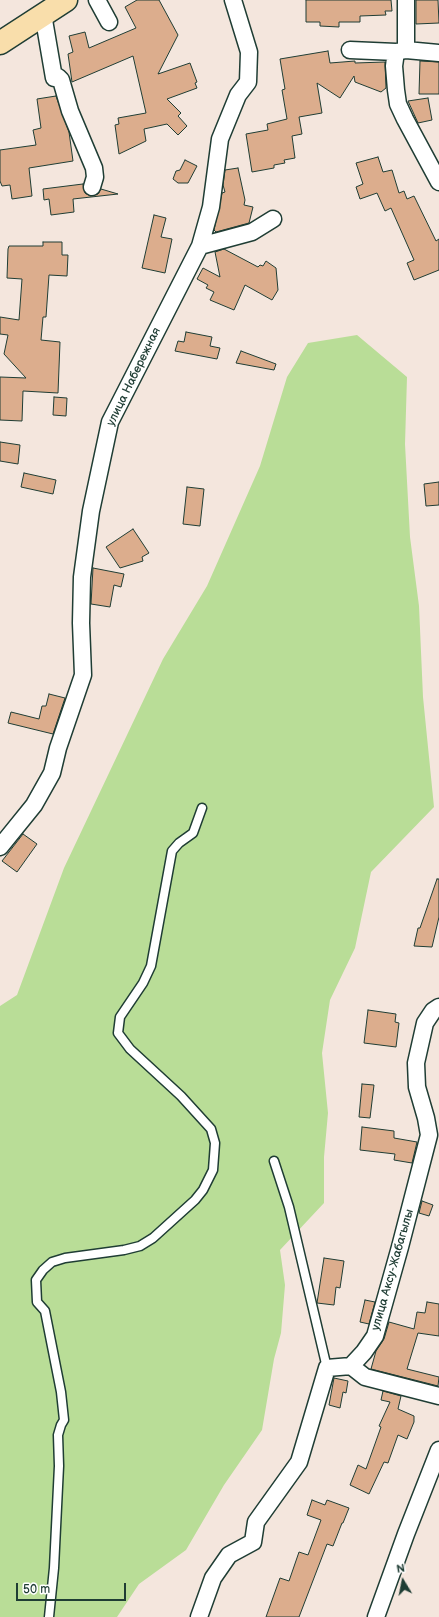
<!DOCTYPE html>
<html>
<head>
<meta charset="utf-8">
<style>
	body { margin:0 }
	#map { position:relative; width:439px; height:1617px; overflow:hidden; background:#f4e6dd; font-family:"Balsamiq Sans",sans-serif }
	canvas { display:block }
	.north { position:absolute; left:383px; top:1561px; width:40px; height:40px; -webkit-text-stroke:3px #fff; paint-order:stroke; rotate:350deg; font-size:11px; font-weight:700; line-height:16px; text-align:center; color:#1f3d34 }
	.north::after { content:''; display:block; margin:auto; width:14px; height:18px; background:#1f3d34; clip-path:polygon(50% 0,100% 100%,50% 72%,0 100%) }
	.scale { position:absolute; left:16px; top:1583px; width:110px; height:18px; box-sizing:border-box; border:2px solid #1f3d34; border-top:0; padding-left:5px; font-size:12px; line-height:14px; white-space:nowrap; color:#1f3d34; -webkit-text-stroke:3px #fff; paint-order:stroke }
</style>
</head>
<body>
<div id="map">
<canvas width="439" height="1617"></canvas>
<div class="north">N</div>
<div class="scale">50 m</div>
</div>
<script>
const context = document.querySelector('canvas').getContext('2d');
context.lineJoin = 'round';
function paint(path, color) {
  context.fillStyle = color;
  context.fill(path, 'evenodd');
}
function poly(rows) {
  const path = new Path2D();
  for (const r of rows) {
    path.moveTo(r[0], r[1]);
    for (let i = 2; i < r.length; i += 2) path.lineTo(r[i], r[i + 1]);
  }
  return path;
}
function stroke(path, color, width, dash) {
  context.strokeStyle = color;
  context.lineWidth = width;
  context.lineCap = dash ? 'butt' : 'round';
  context.setLineDash(dash || []);
  context.stroke(path);
}
function write(font, color, halo, rows, align = 'center') {
  context.font = font + ' "Balsamiq Sans",sans-serif';
  context.lineWidth = 3;
  context.setLineDash([]);
  context.textBaseline = 'middle';
  context.strokeStyle = halo;
  context.fillStyle = color;
  for (const [text, x, y, turn = 0] of rows) {
    context.save();
    context.translate(x, y);
    context.rotate((+turn || 0) * Math.PI / 180);
    context.textAlign = isNaN(turn) ? turn : align;
    if (halo) context.strokeText(text, 0, 0);
    context.fillText(text, 0, 0);
    context.restore();
  }
}
const green = poly([
	[357,335,407,377,405,444,410,537,419,606,423,697,434,807,371,872,355,948,330,1000,322,1053,328,1113,324,1157,324,1203,280,1250,285,1285,281,1333,274,1359,262,1430,224,1485,186,1550,139,1584,117,1617,0,1617,0,1006,17,995,64,868,163,659,207,586,260,466,287,377,308,343]
]);
const building = poly([
	[137,0,159,0,178,35,158,74,190,63,197,82,195,83,197,88,167,99,181,113,178,116,187,126,178,135,167,124,144,129,146,141,119,154,115,125,119,124,118,118,146,113,133,56,72,82,68,54,73,52,69,36,85,32,89,48,136,28,125,7,137,0],
	[306,0,391,0,392,11,385,11,386,15,360,16,360,22,339,22,339,27,320,26,320,22,306,22,306,0],
	[416,0,438,0,439,23,416,24,416,0],
	[328,51,330,63,355,61,355,63,385,62,386,88,381,92,355,82,354,76,340,98,317,83,322,113,299,117,302,134,292,136,295,158,284,160,285,163,274,165,274,168,252,172,246,134,268,130,267,124,287,119,282,90,285,89,280,59,328,51],
	[420,61,439,62,439,94,419,94,420,61],
	[56,96,69,132,73,161,29,168,32,196,12,199,10,185,2,186,0,181,0,150,36,145,33,130,41,128,37,99,56,96],
	[428,98,432,120,418,123,408,101,428,98],
	[378,157,383,172,392,170,399,193,404,191,407,199,414,196,436,241,439,239,439,270,414,280,407,263,414,260,391,208,385,211,377,193,360,199,356,187,363,184,356,163,378,157],
	[185,160,197,166,188,183,178,183,173,179,176,171,180,170,185,160],
	[238,168,245,200,244,205,253,207,249,223,216,232,214,230,222,193,225,192,223,185,225,170,238,168],
	[83,184,85,193,90,196,98,194,101,189,118,194,73,199,74,212,51,215,49,199,44,200,43,189,83,184],
	[154,215,166,218,161,237,172,239,165,273,142,268,154,215],
	[43,242,62,242,62,255,68,255,67,276,49,275,46,317,43,317,41,340,60,342,58,393,23,391,22,421,0,420,0,377,26,378,4,354,8,335,0,334,0,317,19,320,22,279,7,278,8,249,9,246,43,246,43,242],
	[224,249,258,267,260,265,263,266,266,261,276,268,278,290,272,300,245,285,234,310,210,300,214,292,206,288,208,285,197,279,203,268,220,277,215,252,224,249],
	[186,332,212,337,210,346,220,348,217,359,175,351,178,341,184,342,186,332],
	[241,351,276,364,274,370,236,363,241,351],
	[54,397,67,398,66,416,53,415,54,397],
	[0,442,20,445,18,464,0,461,0,442],
	[24,473,56,480,53,494,21,487,24,473],
	[439,482,439,505,426,506,424,484,439,482],
	[187,487,204,489,200,526,183,524,187,487],
	[133,529,149,553,142,557,143,561,120,568,106,547,133,529],
	[93,568,124,574,121,587,114,585,110,607,91,604,93,568],
	[49,694,65,698,53,734,8,723,11,712,39,719,42,706,46,706,49,694],
	[23,834,37,844,17,872,2,861,23,834],
	[437,879,439,879,439,917,432,947,414,946,418,928,420,928,437,879],
	[368,1010,396,1014,395,1022,399,1023,396,1047,364,1043,368,1010],
	[362,1084,374,1085,370,1118,359,1117,362,1084],
	[362,1127,394,1131,394,1138,417,1142,412,1163,394,1160,395,1154,360,1150,362,1127],
	[422,1201,433,1205,429,1216,419,1213,422,1201],
	[324,1258,344,1261,340,1288,336,1287,334,1305,317,1303,324,1258],
	[365,1300,375,1302,369,1324,360,1322,365,1300],
	[427,1302,439,1304,439,1336,418,1333,407,1369,439,1377,438,1386,371,1369,376,1351,384,1339,389,1322,414,1329,417,1312,425,1313,427,1302],
	[334,1378,348,1381,346,1393,343,1392,340,1408,329,1405,334,1378],
	[383,1391,401,1396,398,1409,414,1416,414,1422,407,1439,398,1435,388,1463,384,1462,369,1494,350,1485,358,1465,366,1469,381,1427,379,1426,390,1402,381,1400,383,1391],
	[312,1500,325,1505,327,1500,349,1508,343,1523,342,1523,333,1546,327,1544,299,1617,266,1617,280,1578,289,1581,299,1552,308,1555,321,1520,307,1515,312,1500]
]);
const service = poly([
	[274,1161,289,1207,327,1368],
	[49,1617,54,1568,59,1466,58,1435,61,1425,64,1420,61,1392,45,1311,37,1302,36,1280,43,1270,52,1262,65,1258,124,1250,140,1246,153,1238,195,1200,203,1190,213,1170,215,1143,211,1129,181,1096,130,1049,118,1033,120,1017,143,983,151,966,172,851,179,843,193,833,202,808]
]);
const minor = poly([
	[97,0,109,22],
	[406,0,406,50,396,52,394,66,396,90,398,104,405,119,439,182],
	[43,14,54,78,58,77,61,80,70,111,94,168,95,177,92,187],
	[350,50,396,52],
	[406,50,439,53],
	[200,246,252,232,273,219],
	[0,847,34,805,52,773,58,748,83,675,81,623,82,577,91,511,110,422,200,246,211,207,220,139,238,95,248,82,249,52,233,0],
	[351,1366,365,1377,439,1396],
	[199,1617,213,1578,229,1555,253,1542,256,1522,299,1462,327,1368,351,1366,364,1352,375,1336,400,1247,429,1135,426,1118,417,1087,416,1063,425,1023,433,1011,439,1007],
	[376,1617,406,1534,439,1450]
]);
const primary = poly([
	[0,43,66,0]
]);
const streetNames = [
	["улица Набережная",134,377,-64],
	["улица Аксу-Жабагылы",393,1270,-74]
];
paint(green, '#b9dd97');
paint(building, '#dcad8d');
stroke(building, '#1f3d34', 1);
stroke(service, '#1f3d34', 11);
stroke(minor, '#1f3d34', 19);
stroke(primary, '#1f3d34', 25);
stroke(service, '#fff', 8);
stroke(minor, '#fff', 16);
stroke(primary, '#f9deab', 22);
write('12px', '#1f3d34', '#fff', streetNames);
</script>
</body>
</html>
